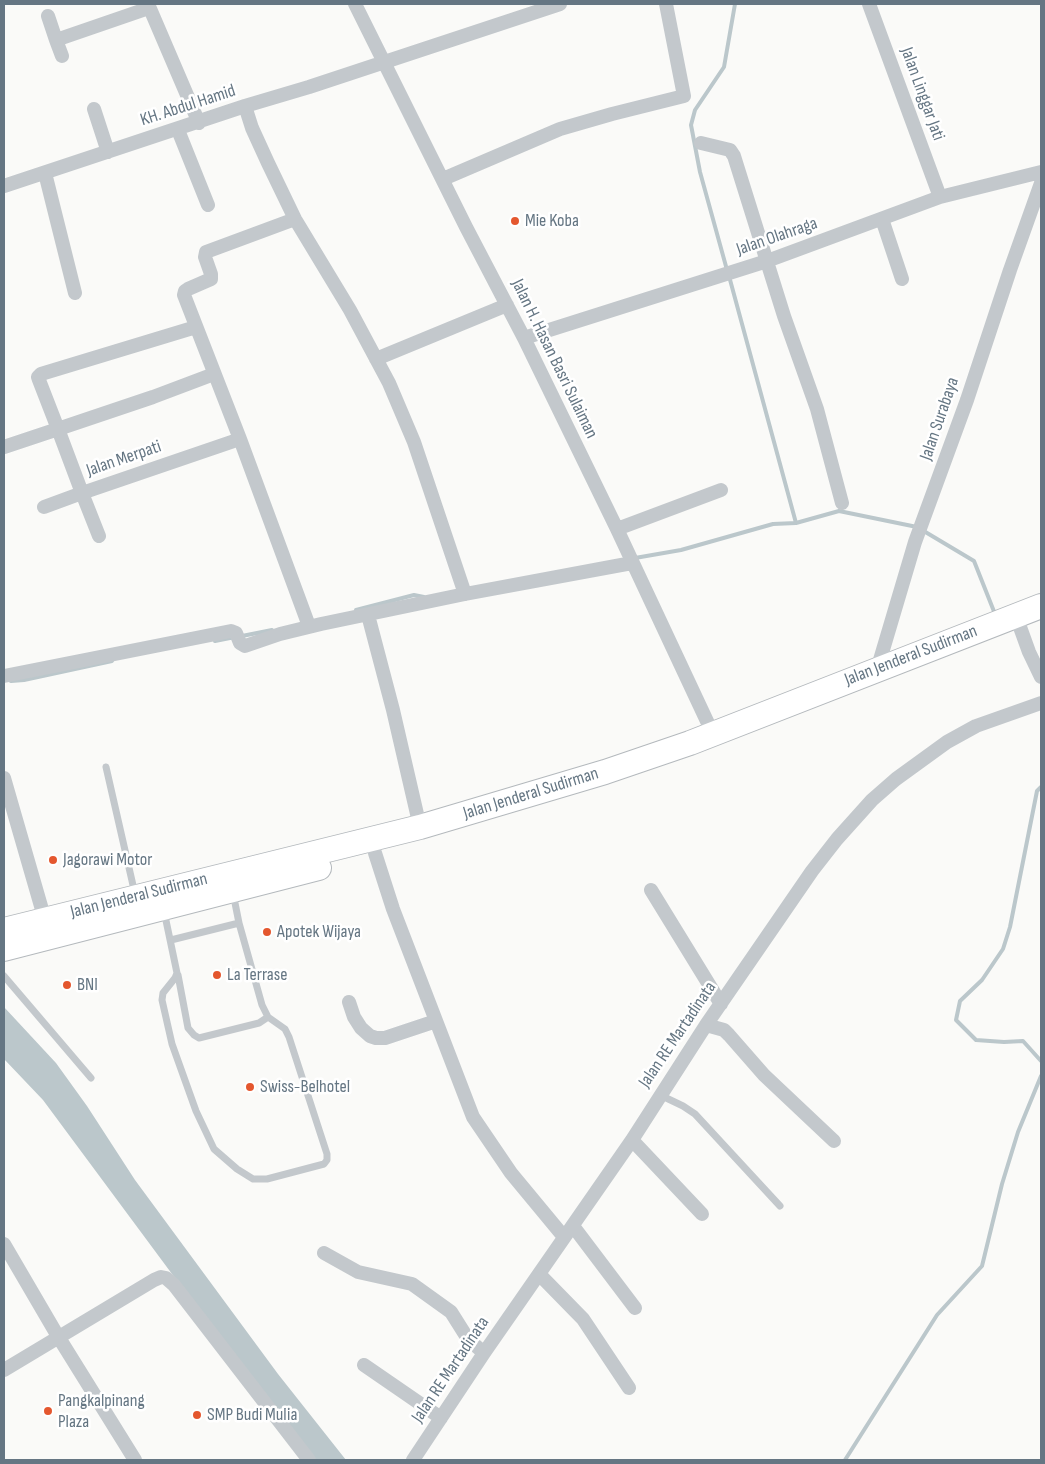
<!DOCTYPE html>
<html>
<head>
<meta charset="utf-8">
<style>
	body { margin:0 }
	#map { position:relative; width:1045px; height:1464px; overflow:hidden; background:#fafaf8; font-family:"Sofia Sans Condensed",sans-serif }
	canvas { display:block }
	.frame { position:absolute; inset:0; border:5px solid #657683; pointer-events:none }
</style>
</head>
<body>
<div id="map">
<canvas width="1045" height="1464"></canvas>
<div class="frame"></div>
</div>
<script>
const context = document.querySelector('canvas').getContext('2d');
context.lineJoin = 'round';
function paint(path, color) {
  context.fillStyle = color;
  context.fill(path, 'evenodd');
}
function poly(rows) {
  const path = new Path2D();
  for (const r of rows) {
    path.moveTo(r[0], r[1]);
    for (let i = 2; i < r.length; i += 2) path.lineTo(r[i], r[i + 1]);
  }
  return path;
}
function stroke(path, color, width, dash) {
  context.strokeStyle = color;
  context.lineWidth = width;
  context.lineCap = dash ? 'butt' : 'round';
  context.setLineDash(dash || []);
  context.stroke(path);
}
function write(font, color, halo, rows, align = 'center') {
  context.font = font + ' "Sofia Sans Condensed",sans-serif';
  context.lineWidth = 5;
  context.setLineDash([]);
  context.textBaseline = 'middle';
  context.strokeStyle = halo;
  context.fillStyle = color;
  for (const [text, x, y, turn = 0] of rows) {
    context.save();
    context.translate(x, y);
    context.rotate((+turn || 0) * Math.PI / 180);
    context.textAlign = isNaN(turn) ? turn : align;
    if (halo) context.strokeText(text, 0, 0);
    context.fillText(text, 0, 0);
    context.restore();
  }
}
const water = poly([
	[4,1007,56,1063,87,1106,135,1180,278,1374,346,1460,312,1460,172,1274,43,1100,4,1059]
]);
const stream = poly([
	[727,270,700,172,691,125,695,110,724,67,735,4],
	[729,276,796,523],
	[635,558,681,550,773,524,796,523,839,511,917,527,974,561,995,614],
	[356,610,414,595,424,597],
	[242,636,272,630],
	[215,641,235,637],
	[11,681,24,680,112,661],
	[1041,787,1037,791,1010,927,1003,949,982,980,960,1001,956,1020,976,1040,1004,1042,1023,1041,1041,1061],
	[845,1460,937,1315,982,1266,1002,1184,1018,1132,1041,1076]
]);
const service = poly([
	[106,767,135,894],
	[164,911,177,973,175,978,163,993,162,1000,172,1044,196,1111,214,1149,237,1169,253,1179,267,1179,324,1164,327,1160,327,1154,289,1037,285,1029,268,1017,262,1005,239,923,233,893],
	[171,940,239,923],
	[178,975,188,1028,194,1035,199,1038,259,1023,268,1017],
	[4,976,91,1078],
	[660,1095,683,1106,695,1114,780,1206]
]);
const minor = poly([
	[148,4,199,123],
	[355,4,466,227,524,338,617,529,713,734],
	[869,4,940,197],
	[48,16,56,40],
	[62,56,56,40,149,8],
	[245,106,252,128,268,163,295,219,350,310,389,383,414,442,465,594],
	[94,109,108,152],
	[178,130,208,205],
	[701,143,730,150,734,156,784,316,817,409,842,503],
	[45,173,75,293],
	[443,179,560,129,612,114,684,96,666,4],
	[4,186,245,106,309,87,560,4],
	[295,219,206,252,205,257,211,274,211,279,188,289,185,291,184,295,240,439,309,626],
	[882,219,902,279],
	[196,327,41,374,38,377,39,380,58,429,153,397,214,374],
	[524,338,767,261,940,197,1041,172],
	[376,359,507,305],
	[4,447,58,429,82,493,240,439],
	[44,507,82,493,99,536],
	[617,529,721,490],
	[368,615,393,710,420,827],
	[1016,616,1029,652,1041,677],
	[877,670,915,542,967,400,1010,270,1041,183],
	[4,676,231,631,236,633,240,643,245,646,280,634,321,624,465,594,632,563],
	[4,778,45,920],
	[375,853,393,909,473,1117,511,1173,564,1237],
	[651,890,721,1004],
	[349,1002,354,1017,361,1028,370,1036,376,1038,385,1038,436,1021],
	[706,1025,724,1030,729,1035,764,1075,834,1141],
	[632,1140,702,1214],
	[573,1226,635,1308],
	[4,1244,56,1333,135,1460],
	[324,1253,358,1272,412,1284,451,1312,468,1339,484,1353],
	[539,1274,583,1319,629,1388],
	[364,1365,441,1418],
	[4,1370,154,1280,161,1277,166,1278,174,1285,309,1460],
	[413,1460,484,1353,632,1140,706,1025,812,871,837,839,872,800,896,779,947,742,976,726,1041,703]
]);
const trunk = poly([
	[4,930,420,827,605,772,690,743,1041,606],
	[4,949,319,868]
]);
const markers = [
	[515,221,5,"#e4572e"],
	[53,860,5,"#e4572e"],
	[267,932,5,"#e4572e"],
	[217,975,5,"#e4572e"],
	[67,985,5,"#e4572e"],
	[250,1087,5,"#e4572e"],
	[48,1411,5,"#e4572e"],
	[197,1415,5,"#e4572e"]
];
const streetNames = [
	["Jalan Linggar Jati",922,94,70],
	["KH. Abdul Hamid",188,106,-18],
	["Jalan Olahraga",777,237,-19],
	["Jalan H. Hasan Basri Sulaiman",554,359,64],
	["Jalan Surabaya",940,419,-71],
	["Jalan Merpati",124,459,-19],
	["Jalan Jenderal Sudirman",911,656,-21],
	["Jalan Jenderal Sudirman",531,794,-17],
	["Jalan Jenderal Sudirman",139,896,-14],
	["Jalan RE Martadinata",678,1035,-56],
	["Jalan RE Martadinata",451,1370,-56]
];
const poiNames = [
	["Mie Koba",525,221],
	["Jagorawi Motor",63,860],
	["Apotek Wijaya",277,932],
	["La Terrase",227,975],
	["BNI",77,985],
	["Swiss-Belhotel",260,1087],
	["Pangkalpinang",58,1401],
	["Plaza",58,1422],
	["SMP Budi Mulia",207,1415]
];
paint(water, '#bbc7cb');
stroke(stream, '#bbc7cb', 4);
stroke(trunk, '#b4b9bd', 26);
stroke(service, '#c3c8cc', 7);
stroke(minor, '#c3c8cc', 14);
stroke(trunk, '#fff', 24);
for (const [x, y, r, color] of markers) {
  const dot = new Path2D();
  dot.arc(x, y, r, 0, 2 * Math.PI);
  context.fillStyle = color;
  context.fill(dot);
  stroke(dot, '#fff', 2);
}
write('18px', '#657683', '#fff', streetNames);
write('18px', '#657683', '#fff', poiNames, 'left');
</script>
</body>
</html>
